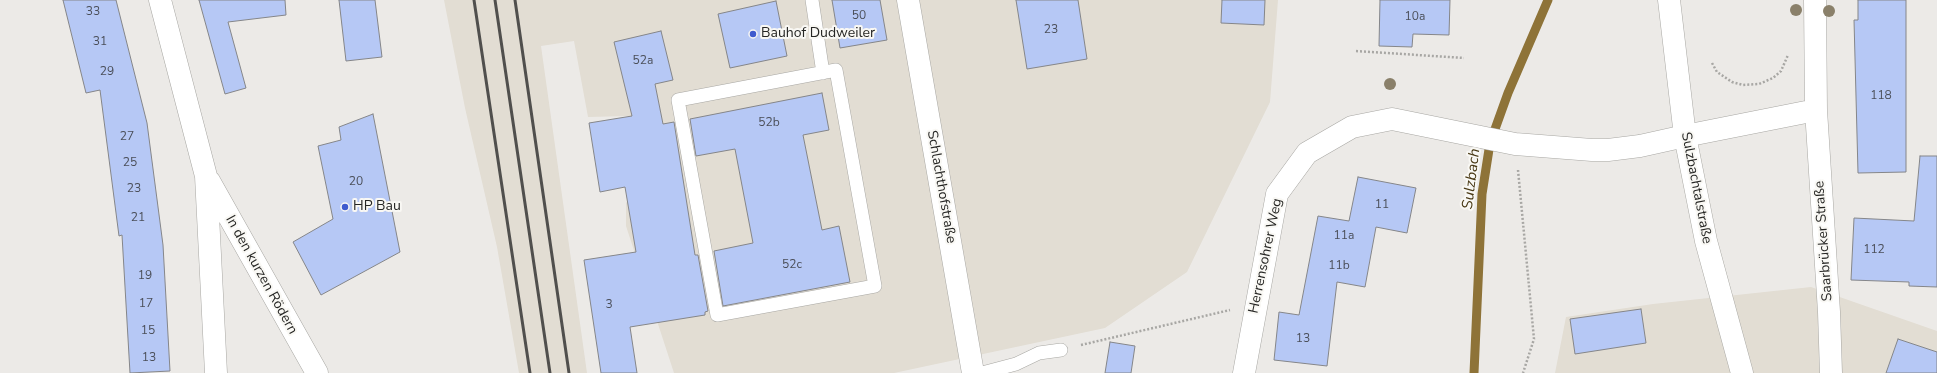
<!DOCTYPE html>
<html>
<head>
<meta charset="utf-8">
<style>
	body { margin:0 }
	canvas { display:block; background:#eceae7 }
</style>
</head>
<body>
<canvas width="1937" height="373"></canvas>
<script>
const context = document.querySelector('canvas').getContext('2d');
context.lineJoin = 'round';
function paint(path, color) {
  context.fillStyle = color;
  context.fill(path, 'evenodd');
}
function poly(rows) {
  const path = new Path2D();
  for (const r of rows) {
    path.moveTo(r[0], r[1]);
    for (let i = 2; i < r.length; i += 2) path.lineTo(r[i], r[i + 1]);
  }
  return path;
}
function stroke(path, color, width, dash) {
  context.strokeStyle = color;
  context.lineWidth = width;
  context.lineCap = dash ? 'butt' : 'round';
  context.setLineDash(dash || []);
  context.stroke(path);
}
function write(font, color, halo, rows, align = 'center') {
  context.font = font + ' "Nunito Sans",sans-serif';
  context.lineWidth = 4;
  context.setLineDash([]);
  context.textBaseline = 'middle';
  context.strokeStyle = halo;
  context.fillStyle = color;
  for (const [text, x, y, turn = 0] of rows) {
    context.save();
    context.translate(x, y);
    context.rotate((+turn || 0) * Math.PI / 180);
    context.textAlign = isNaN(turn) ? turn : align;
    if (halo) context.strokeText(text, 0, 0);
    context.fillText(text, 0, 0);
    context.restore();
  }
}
const built = poly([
	[444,0,1278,0,1270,102,1187,272,1105,328,894,373,674,373,626,226,626,203,640,185,628,116,588,117,574,41,541,46,587,373,519,373,497,247,465,108],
	[1811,287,1937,331,1937,373,1555,373,1566,317,1653,304]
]);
const stream = poly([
	[1474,373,1482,194,1490,143,1508,93,1548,0]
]);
const building = poly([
	[63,0,116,0,147,123,163,245,170,371,130,373,122,235,119,236,100,90,86,93,63,0],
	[199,0,285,0,286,15,228,22,246,88,225,94,199,0],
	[339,0,375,0,382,57,346,61,339,0],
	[832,0,880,0,887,40,840,48,832,0],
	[1016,0,1078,0,1087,59,1027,69,1016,0],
	[1222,0,1265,0,1264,25,1221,23,1222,0],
	[1380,0,1450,0,1449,35,1413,34,1412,47,1379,46,1380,0],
	[1858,0,1906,0,1906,172,1858,173,1854,20,1858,20,1858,0],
	[776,1,787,56,730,68,718,14,776,1],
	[661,31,673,80,655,84,663,124,674,122,695,255,698,255,708,311,705,312,705,315,630,327,637,373,601,373,584,260,636,252,625,187,600,192,589,123,632,116,614,42,661,31],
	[822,93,829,130,803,135,822,230,839,226,850,282,723,306,714,251,753,243,735,149,696,156,690,119,822,93],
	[373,114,400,252,321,295,293,242,333,219,318,146,341,140,339,127,373,114],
	[1920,156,1937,156,1937,287,1909,286,1909,282,1851,280,1854,218,1914,221,1920,156],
	[1358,177,1416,188,1407,233,1376,227,1365,287,1337,282,1327,366,1274,360,1279,312,1299,315,1318,216,1349,221,1358,177],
	[1641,309,1646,343,1575,354,1570,319,1641,309],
	[1898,339,1937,352,1937,373,1886,373,1898,339],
	[1110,342,1135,346,1131,373,1105,373,1110,342]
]);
const path = poly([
	[1356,51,1464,58],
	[1712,63,1717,72,1732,82,1743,85,1759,84,1773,78,1781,71,1788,55],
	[1518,170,1534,339,1523,373],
	[1081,345,1230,310]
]);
const service = poly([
	[812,0,823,73],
	[836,70,875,286,717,315,678,100,836,70],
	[982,373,1016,364,1039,353,1061,350]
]);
const minor = poly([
	[160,0,206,176,216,373],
	[908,0,973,373],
	[1815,0,1816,110,1829,312,1831,373],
	[1685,136,1816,110],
	[209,181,317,373]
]);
const tertiary = poly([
	[1244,373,1277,194,1307,153,1352,127,1392,119,1515,144,1592,150,1608,150,1640,146,1685,136]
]);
const secondary = poly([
	[1669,0,1685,136,1706,241,1742,373]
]);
const rail = poly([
	[474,0,530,373],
	[495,0,550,373],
	[515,0,569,373]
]);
const trees = [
	[1796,10],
	[1829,11],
	[1390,84]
];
const markers = [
	[753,34,4,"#3f5bce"],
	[345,207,4,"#3f5bce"]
];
const numberNames = [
	["33",93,12],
	["50",859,16],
	["10a",1415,17],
	["23",1051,30],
	["31",100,42],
	["52a",643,61],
	["29",107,72],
	["118",1881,96],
	["52b",769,123],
	["27",127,137],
	["25",130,163],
	["20",356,182],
	["23",134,189],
	["11",1382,205],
	["21",138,218],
	["11a",1344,236],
	["112",1874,250],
	["52c",792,265],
	["11b",1339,266],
	["19",145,276],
	["17",146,304],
	["3",609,305],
	["15",148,331],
	["13",1303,339],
	["13",149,358]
];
const poiNames = [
	["Bauhof Dudweiler",761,34],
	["HP Bau",353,207]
];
const streetNames = [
	["Schlachthofstraße",941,187,80],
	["Sulzbachtalstraße",1696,188,79],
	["Saarbrücker Straße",1824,241,-94],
	["Herrensohrer Weg",1266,256,-78],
	["In den kurzen Rödern",261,275,61]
];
const waterNames = [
	["Sulzbach",1472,179,-83]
];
paint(built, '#e2ddd3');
stroke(stream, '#8e7338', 9);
paint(building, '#b6c8f5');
stroke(building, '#858689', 1);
stroke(service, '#a8a7a3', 14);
stroke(minor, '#a8a7a3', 23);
stroke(tertiary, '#a8a7a3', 23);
stroke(secondary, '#a8a7a3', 23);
stroke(path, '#a8a7a4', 2.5, [2, 2]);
stroke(service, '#fff', 13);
stroke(minor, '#fff', 22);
stroke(tertiary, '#fff', 22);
stroke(secondary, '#fff', 22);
stroke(rail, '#504f4d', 3);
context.fillStyle = '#8a806a';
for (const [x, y] of trees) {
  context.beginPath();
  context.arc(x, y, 6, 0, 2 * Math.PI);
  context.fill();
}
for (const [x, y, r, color] of markers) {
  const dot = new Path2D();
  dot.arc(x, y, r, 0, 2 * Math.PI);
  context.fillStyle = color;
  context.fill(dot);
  stroke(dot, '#f9f8f4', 1.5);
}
write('12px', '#4a4e58', null, numberNames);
write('14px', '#262624', '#f9f8f4', poiNames, 'left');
write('14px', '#262624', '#f9f8f4', streetNames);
write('italic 15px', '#483814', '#f9f8f4', waterNames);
</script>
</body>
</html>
